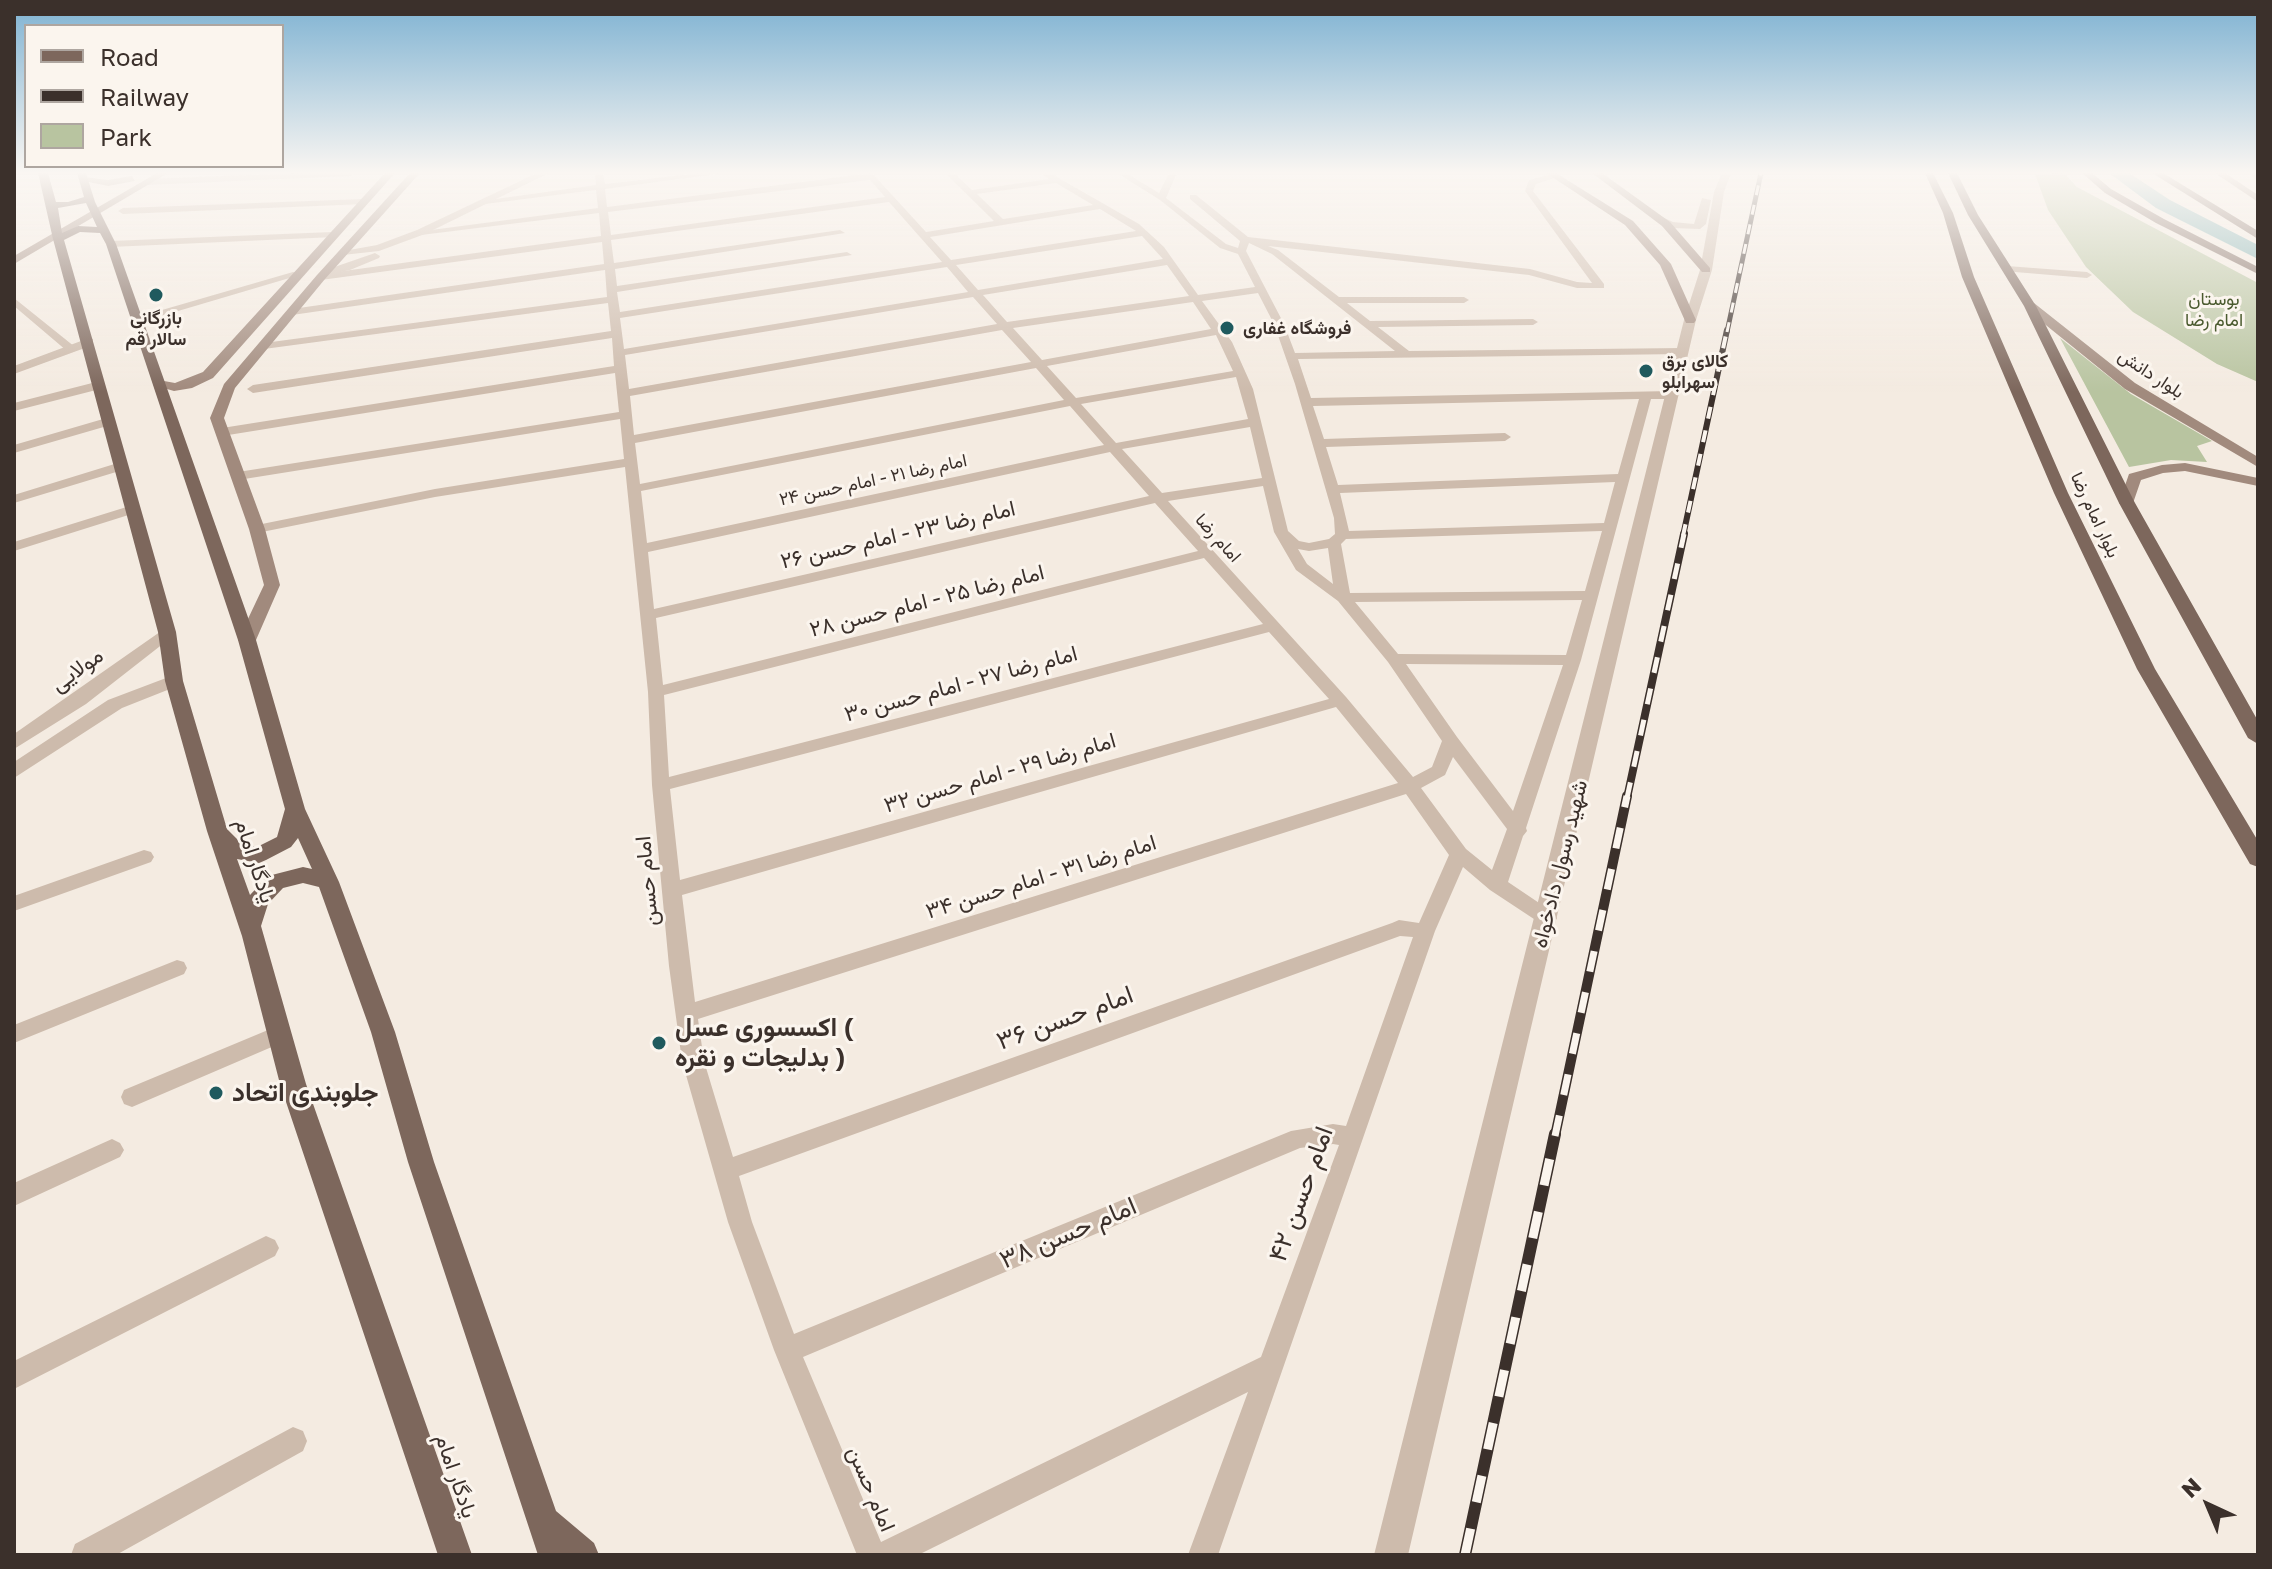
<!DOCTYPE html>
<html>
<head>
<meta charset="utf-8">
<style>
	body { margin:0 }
	#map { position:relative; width:2272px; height:1569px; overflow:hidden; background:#f4ebe1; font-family:"Golos Text",sans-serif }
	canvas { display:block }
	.frame { position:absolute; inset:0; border:16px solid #3b302b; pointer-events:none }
	.legend { position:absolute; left:24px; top:24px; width:260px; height:144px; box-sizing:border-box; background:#fbf5ee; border:2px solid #aea6a0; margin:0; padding:10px 14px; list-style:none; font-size:24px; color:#3b302b }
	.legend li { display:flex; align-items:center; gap:16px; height:40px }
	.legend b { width:40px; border:2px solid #aea6a0 }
	.north { position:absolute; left:2168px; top:1465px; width:80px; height:80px; -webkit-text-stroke:6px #fbf5ee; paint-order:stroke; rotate:316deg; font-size:22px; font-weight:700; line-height:32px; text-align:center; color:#3b302b }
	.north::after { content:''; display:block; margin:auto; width:28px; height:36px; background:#3b302b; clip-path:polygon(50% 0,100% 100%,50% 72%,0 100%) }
</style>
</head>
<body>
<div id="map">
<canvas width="2272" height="1569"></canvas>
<div class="frame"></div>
<ul class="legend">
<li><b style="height:10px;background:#7d675c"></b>Road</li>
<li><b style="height:10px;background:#3b302b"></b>Railway</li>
<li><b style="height:22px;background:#b8c4a0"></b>Park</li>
</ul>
<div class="north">N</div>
</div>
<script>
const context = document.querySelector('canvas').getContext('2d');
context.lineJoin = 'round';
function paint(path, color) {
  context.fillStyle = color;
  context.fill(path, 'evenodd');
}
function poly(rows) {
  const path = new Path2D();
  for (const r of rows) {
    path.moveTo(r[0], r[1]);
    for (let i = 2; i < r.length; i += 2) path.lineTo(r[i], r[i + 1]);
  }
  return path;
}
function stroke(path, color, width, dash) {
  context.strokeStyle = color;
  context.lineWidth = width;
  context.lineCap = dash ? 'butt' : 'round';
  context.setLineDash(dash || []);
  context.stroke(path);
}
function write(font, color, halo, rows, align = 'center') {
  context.font = font + ' "Golos Text",Vazirmatn,sans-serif';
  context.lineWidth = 6;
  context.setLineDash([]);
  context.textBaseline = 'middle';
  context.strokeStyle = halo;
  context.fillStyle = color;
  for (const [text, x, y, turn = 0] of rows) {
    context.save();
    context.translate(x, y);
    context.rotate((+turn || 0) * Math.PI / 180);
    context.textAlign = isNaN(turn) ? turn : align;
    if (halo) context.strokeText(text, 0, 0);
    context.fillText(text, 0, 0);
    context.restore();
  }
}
const green = poly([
	[2064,173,2077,187,2258,283,2258,382,2217,364,2133,312,2086,267,2048,210,2035,174],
	[2060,338,2131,394,2212,441,2197,446,2207,462,2171,460,2129,467]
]);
const river = poly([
	[2109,173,2129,173,2170,200,2258,245,2258,259,2156,208,2109,173]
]);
const minor = poly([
	[301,173,354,173,350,176,147,185,143,182,147,179,301,173],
	[595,173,603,173,605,184,701,173,723,173,605,189,607,207,872,173,926,232,994,221,945,173,954,173,972,190,1049,179,1041,173,1050,173,1139,224,1164,247,1198,295,1255,287,1238,254,1220,248,1160,200,1117,173,1126,173,1159,193,1169,173,1177,173,1166,198,1226,244,1238,248,1240,241,1190,199,1190,195,1196,195,1248,237,1530,269,1577,282,1592,283,1525,191,1529,180,1556,173,1558,177,1536,184,1533,191,1604,284,1604,288,1577,288,1529,275,1268,246,1278,250,1339,297,1464,297,1469,300,1464,303,1347,303,1370,321,1533,319,1538,322,1533,325,1378,327,1409,351,1682,348,1688,351,1682,354,1298,359,1311,398,1672,391,1678,395,1672,399,1651,399,1581,660,1526,828,1527,831,1523,836,1508,882,1554,913,1557,918,1554,923,1540,923,1490,890,1463,867,1435,931,1218,1555,1188,1555,1248,1392,918,1555,857,1555,774,1350,728,1222,682,1061,669,966,652,785,648,692,625,467,435,497,257,533,250,529,257,525,435,489,624,459,620,419,238,480,231,476,238,472,619,412,615,373,222,436,216,432,222,428,614,366,612,338,253,393,247,389,253,385,611,331,608,303,264,349,258,346,264,343,607,297,605,270,292,315,287,312,292,309,604,264,602,242,321,280,316,277,321,274,601,236,599,213,421,235,416,232,598,208,596,190,485,204,481,201,596,185,595,173],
	[870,180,885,197,611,235,608,212,870,180],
	[1056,183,1093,205,1003,219,977,194,1056,183],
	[889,202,942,262,620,312,617,292,852,255,847,252,617,286,615,269,845,233,840,230,614,263,611,240,889,202],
	[1100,209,1136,231,951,260,930,237,1100,209],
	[1142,236,1163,259,978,290,956,265,1142,236],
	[1249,243,1272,254,1395,351,1295,353,1284,324,1246,251,1249,243],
	[1167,265,1189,296,1007,322,983,295,1167,265],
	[947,267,968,292,624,349,620,318,947,267],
	[1258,293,1274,324,1295,384,1334,518,1335,534,1329,539,1309,543,1299,541,1288,531,1253,389,1232,342,1202,301,1258,293],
	[973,297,997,324,629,389,625,355,973,297],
	[1193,302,1211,329,1042,360,1013,328,1193,302],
	[1002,330,1031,362,634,435,630,396,1002,330],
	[1216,335,1233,371,1076,398,1047,366,1216,335],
	[1036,368,1064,400,640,484,635,443,1036,368],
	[1236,377,1248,419,1116,443,1081,404,1236,377],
	[1639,399,1618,474,1338,485,1326,447,1505,441,1511,437,1505,433,1324,439,1313,406,1639,399],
	[1070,406,1104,445,647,543,641,491,1070,406],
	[1250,427,1262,478,1162,493,1122,449,1250,427],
	[1110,452,1149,496,654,609,648,552,1110,452],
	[1615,482,1604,523,1349,531,1340,493,1615,482],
	[1263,486,1274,532,1296,570,1338,601,1388,662,1442,741,1432,767,1413,777,1346,697,1168,501,1263,486],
	[1155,503,1198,551,663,685,656,618,1155,503],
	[1602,531,1585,591,1350,593,1341,544,1346,539,1602,531],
	[1328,548,1333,584,1307,564,1298,549,1309,551,1328,548],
	[1204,558,1263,624,669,777,664,695,1204,558],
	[1582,600,1566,655,1398,654,1355,602,1582,600],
	[1269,632,1329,699,680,880,670,789,1269,632],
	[1406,664,1563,665,1513,811,1457,737,1406,664],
	[1336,707,1398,783,695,1002,682,895,1336,707],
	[1453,757,1507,829,1492,870,1466,849,1421,788,1445,775,1453,757],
	[1406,794,1449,855,1419,923,1399,920,1392,923,733,1157,704,1061,698,1019,1406,794],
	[1400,936,1413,937,1346,1126,1333,1124,1291,1131,794,1334,752,1222,739,1176,1400,936],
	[1333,1144,1339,1145,1261,1357,881,1542,803,1357,1300,1148,1333,1144],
	[2249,173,2258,173,2258,180,2255,179,2249,173],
	[362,199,365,204,123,214,118,211,123,208,362,199],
	[332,232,335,233,335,237,111,247,106,244,111,241,332,232],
	[2007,266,2087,272,2092,275,2087,278,2003,271,2003,267,2007,266],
	[14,298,75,347,75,351,67,351,14,306,14,298],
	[100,381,104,382,104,388,14,411,14,403,100,381],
	[110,417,114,418,114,424,14,453,14,445,110,417],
	[121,462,126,463,126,469,14,503,14,495,121,462],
	[133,505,138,506,138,512,14,551,14,542,133,505],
	[144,850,151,852,154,857,151,862,14,911,14,896,144,850],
	[177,960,184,962,187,968,184,974,14,1043,14,1025,177,960],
	[280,1025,288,1028,291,1034,288,1040,132,1107,124,1104,121,1097,124,1090,280,1025],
	[112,1139,120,1143,124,1150,120,1157,14,1206,14,1183,112,1139],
	[266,1236,275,1240,279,1248,275,1256,14,1389,14,1361,266,1236],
	[293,1427,303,1431,307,1441,303,1451,116,1555,71,1555,75,1544,293,1427]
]);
const tertiary = poly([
	[537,173,549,173,425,234,379,251,343,255,338,252,377,245,417,230,537,173],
	[1722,173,1731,173,1724,192,1712,270,1696,320,1408,1555,1374,1555,1684,320,1700,270,1714,192,1722,173],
	[1702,198,1711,200,1706,224,1700,229,1671,228,1653,218,1658,215,1673,222,1694,224,1702,198],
	[375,253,380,256,379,258,350,270,326,275,320,272,375,253],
	[293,272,303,274,141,322,131,319,293,272],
	[89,338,93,339,93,345,14,374,14,366,89,338],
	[167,627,176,632,173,636,86,704,14,749,14,734,167,627],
	[174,675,183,681,180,685,122,708,14,778,14,762,108,700,174,675]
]);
const secondary = poly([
	[157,173,168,173,14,264,14,256,157,173],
	[385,173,395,173,213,378,192,388,174,391,153,385,153,379,175,383,203,372,385,173],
	[410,173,420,173,325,279,235,388,224,418,265,529,280,585,256,640,247,645,241,644,238,640,264,585,249,529,210,418,224,384,317,275,410,173],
	[1546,173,1556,173,1633,221,1671,264,1696,320,1694,323,1686,323,1660,265,1625,225,1546,173],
	[1592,173,1602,173,1670,222,1710,268,1710,272,1702,272,1662,226,1592,173],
	[2215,173,2225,173,2258,195,2258,202,2215,173],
	[132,176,135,181,108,186,79,180,84,177,108,180,132,176],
	[2026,303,2034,303,2135,383,2258,457,2258,467,2125,389,2026,309,2026,303],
	[2185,463,2258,478,2258,486,2185,471,2163,473,2141,480,2132,506,2122,506,2119,503,2129,474,2162,465,2185,463]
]);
const primary = poly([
	[38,173,48,173,56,202,68,202,84,197,77,173,86,173,95,202,116,244,256,640,305,809,339,882,395,1032,434,1162,556,1511,594,1543,599,1555,538,1555,408,1162,371,1032,319,887,303,883,283,888,268,904,261,926,306,1084,472,1555,438,1555,280,1084,242,936,207,831,165,681,158,632,53,239,38,173],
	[86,203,97,227,78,226,62,233,58,208,86,203],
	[80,232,100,233,106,244,238,640,285,809,277,837,257,847,242,844,227,829,183,681,176,632,64,240,80,232],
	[298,838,312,869,303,867,268,876,250,895,237,859,259,863,266,860,291,847,298,838],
	[1925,173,1933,173,1953,213,1974,277,2068,493,2155,669,2258,841,2258,867,2250,864,2137,669,2054,493,1962,277,1943,213,1925,173],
	[1948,173,1957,173,1978,215,2036,306,2135,503,2258,721,2258,744,2248,738,2119,503,2024,306,1968,215,1948,173],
	[2082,173,2092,173,2111,189,2164,219,2258,267,2258,274,2156,223,2105,193,2082,173],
	[2152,173,2163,173,2258,231,2258,239,2152,173]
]);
const railFar4 = poly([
	[1727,332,1761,173]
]);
const railFar3 = poly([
	[1683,536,1727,330]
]);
const railFar2 = poly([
	[1627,798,1684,534]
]);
const railFar1 = poly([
	[1555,1136,1627,796]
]);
const rail = poly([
	[1465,1555,1555,1134]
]);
const markers = [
	[156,295,8,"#1f5a5e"],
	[1227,328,8,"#1f5a5e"],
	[1646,371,8,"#1f5a5e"],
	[659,1043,8,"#1f5a5e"],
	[216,1093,8,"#1f5a5e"]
];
const farParknames = [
	["بوستان",2214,299],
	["امام رضا",2214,320]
];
const farPoinames = [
	["بازرگانی",156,318,"center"],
	["سالار قم",156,339,"center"],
	["فروشگاه غفاری",1243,328],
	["کالای برق",1662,361],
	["سهرابلو",1662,382]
];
const farStreetnames = [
	["بلوار دانش",2151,374,33],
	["امام رضا ۲۱ - امام حسن ۲۴",873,480,-12],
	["بلوار امام رضا",2095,515,65],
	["امام رضا",1218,538,48]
];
const streetNames = [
	["امام رضا ۲۳ - امام حسن ۲۶",898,535,-13],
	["امام رضا ۲۵ - امام حسن ۲۸",927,601,-14],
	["مولایی",77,670,-36],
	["امام رضا ۲۷ - امام حسن ۳۰",961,684,-15],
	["امام رضا ۲۹ - امام حسن ۳۲",1000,773,-16],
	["یادگار امام",255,861,72],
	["شهید رسول دادخواه",1560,864,-76],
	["امام رضا ۳۱ - امام حسن ۳۴",1041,877,-17],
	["امام حسن",647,881,-95],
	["یادگار امام",456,1476,71],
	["امام حسن",871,1489,67]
];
const nearStreetnames = [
	["امام حسن ۳۶",1065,1018,-20],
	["امام حسن ۴۲",1301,1194,-70],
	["امام حسن ۳۸",1068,1233,-23]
];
const nearPoinames = [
	["اکسسوری عسل (",675,1028],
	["بدلیجات و نقره )",675,1058],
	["جلوبندی اتحاد",232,1093]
];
paint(green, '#b8c4a0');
paint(river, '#7fb0b2');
paint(minor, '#cdbbac');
paint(tertiary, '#cdbbac');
paint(secondary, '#a18a7d');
paint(primary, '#7d675c');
stroke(railFar4, '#3b302b', 5);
stroke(railFar3, '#3b302b', 6);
stroke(railFar2, '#3b302b', 8);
stroke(railFar1, '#3b302b', 10);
stroke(rail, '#3b302b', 12);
stroke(railFar4, '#fbf5ee', 3, [10]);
stroke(railFar3, '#fbf5ee', 4, [12]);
stroke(railFar2, '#fbf5ee', 5, [16]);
stroke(railFar1, '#fbf5ee', 7, [21]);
stroke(rail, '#fbf5ee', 9, [27]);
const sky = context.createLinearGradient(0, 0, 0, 392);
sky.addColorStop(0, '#7eb2d2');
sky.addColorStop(0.44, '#faf6f2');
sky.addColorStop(1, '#faf6f200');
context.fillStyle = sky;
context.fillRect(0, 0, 2272, 392);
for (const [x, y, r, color] of markers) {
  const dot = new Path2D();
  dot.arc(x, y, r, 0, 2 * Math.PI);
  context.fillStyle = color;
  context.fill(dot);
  stroke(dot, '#fbf5ee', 3);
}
write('18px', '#4a5a2e', '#fbf5ee', farParknames);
write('bold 18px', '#3b302b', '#fbf5ee', farPoinames, 'left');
write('18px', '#3b302b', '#fbf5ee', farStreetnames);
write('22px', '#3b302b', '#fbf5ee', streetNames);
write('26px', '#3b302b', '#fbf5ee', nearStreetnames);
write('bold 26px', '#3b302b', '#fbf5ee', nearPoinames, 'left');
</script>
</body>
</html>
